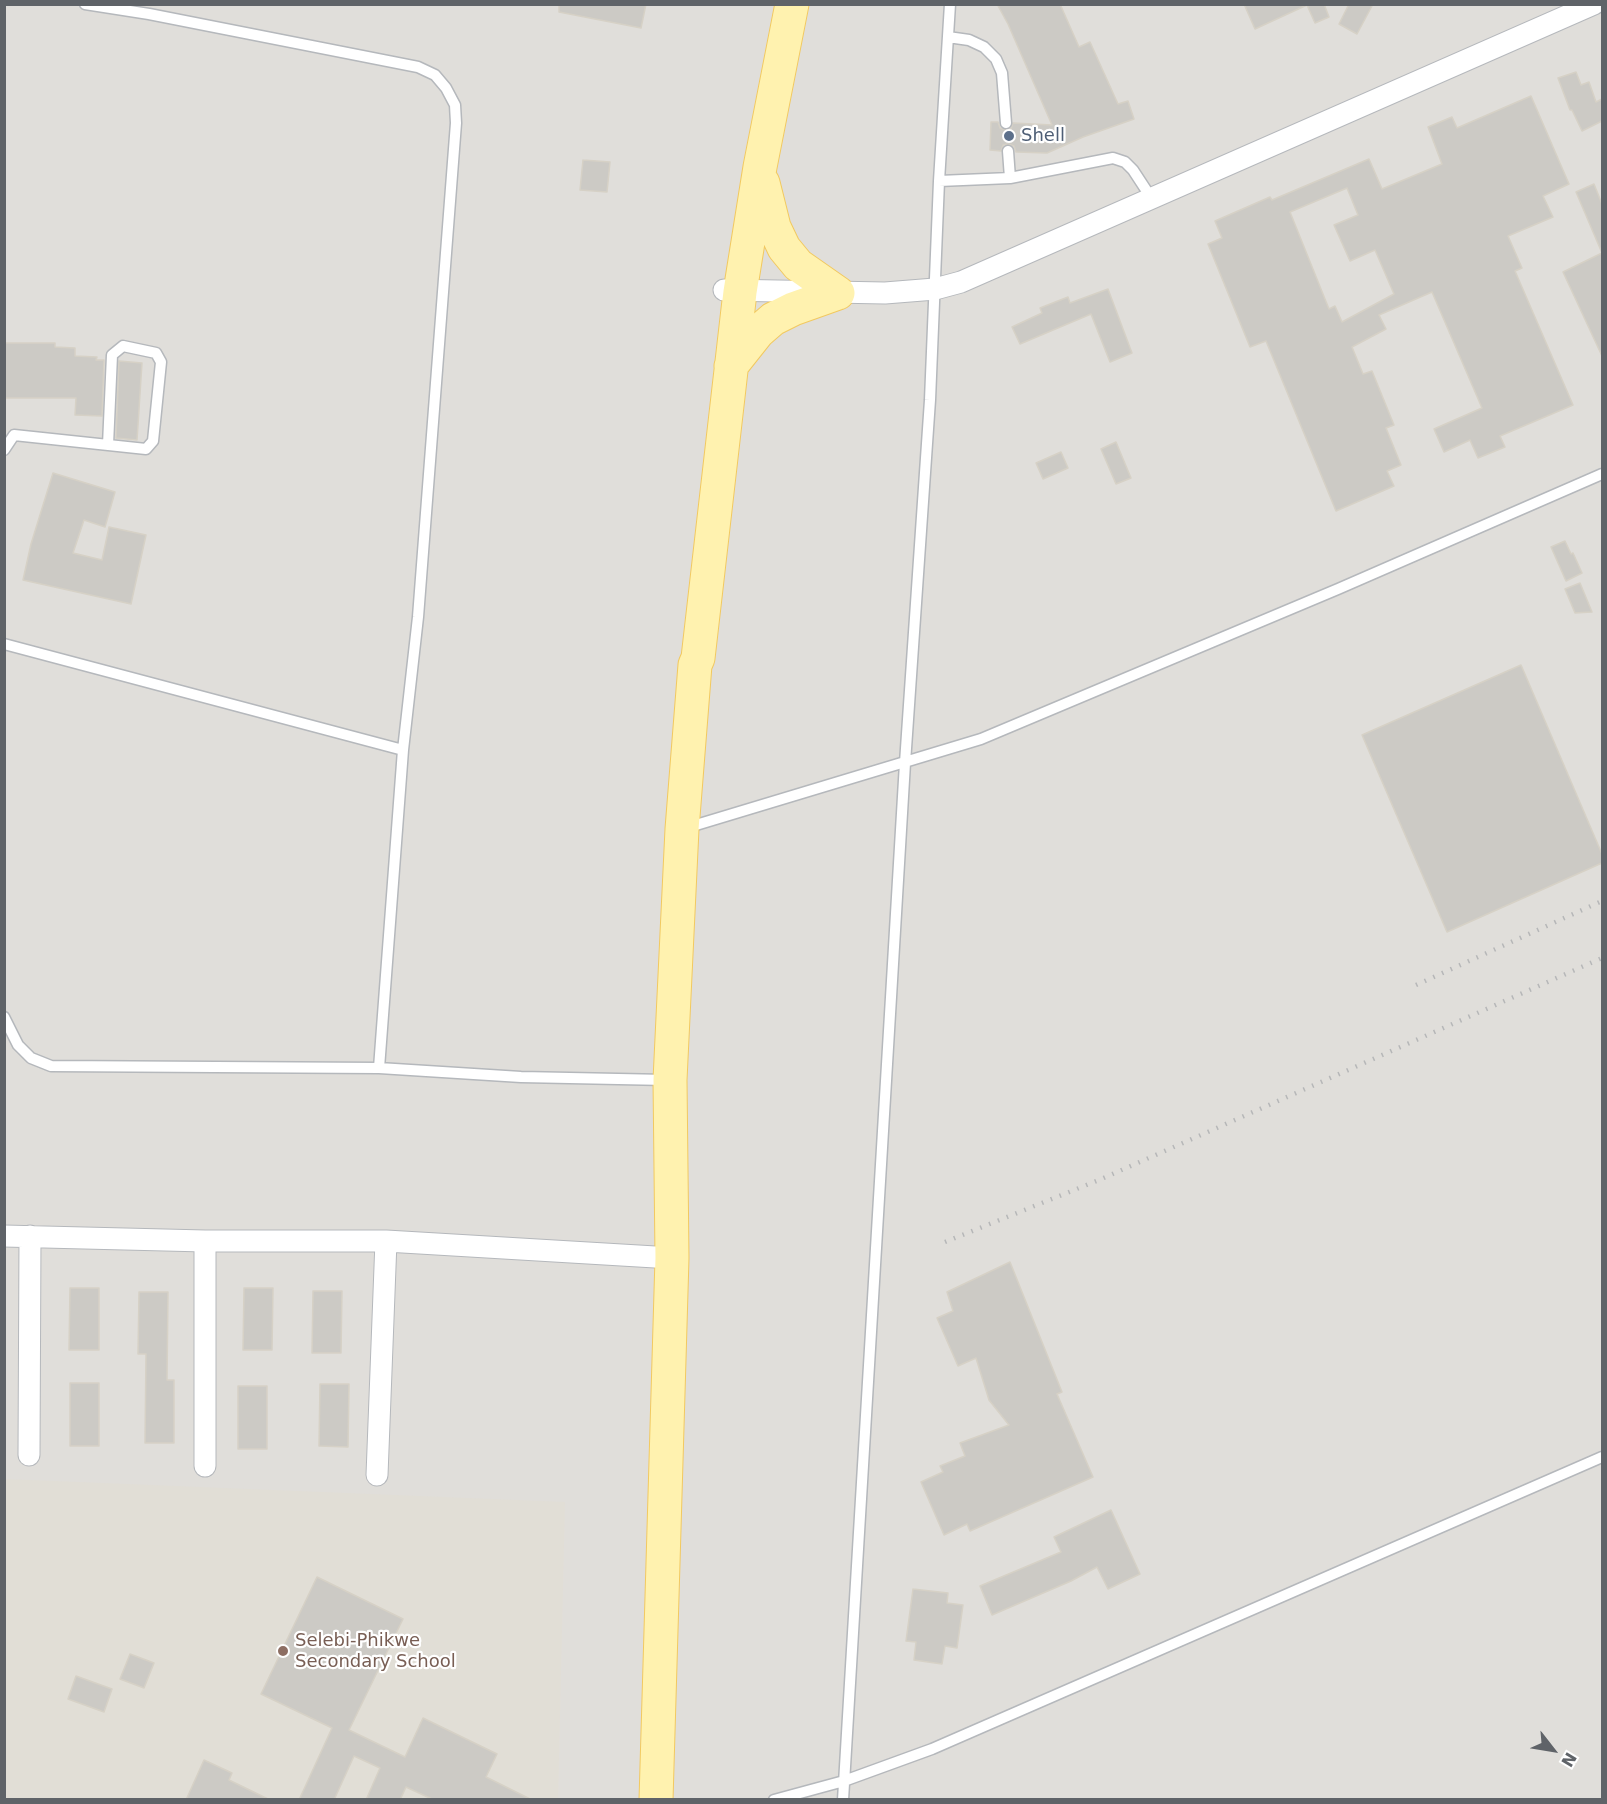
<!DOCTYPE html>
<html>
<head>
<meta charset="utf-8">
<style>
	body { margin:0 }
	#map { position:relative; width:1607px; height:1804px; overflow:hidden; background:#f1efe8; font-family:"DejaVu Sans",sans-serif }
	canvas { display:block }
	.frame { position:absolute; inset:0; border:6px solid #5f6368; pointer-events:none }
	.north { position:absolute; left:1523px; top:1720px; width:60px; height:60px; -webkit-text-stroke:4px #fff; paint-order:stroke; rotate:121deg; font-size:16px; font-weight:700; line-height:24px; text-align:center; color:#5f6368 }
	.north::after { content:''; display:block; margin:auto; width:21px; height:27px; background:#5f6368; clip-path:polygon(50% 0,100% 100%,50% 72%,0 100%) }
</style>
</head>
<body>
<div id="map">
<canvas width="1607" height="1804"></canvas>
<div class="frame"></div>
<div class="north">N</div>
</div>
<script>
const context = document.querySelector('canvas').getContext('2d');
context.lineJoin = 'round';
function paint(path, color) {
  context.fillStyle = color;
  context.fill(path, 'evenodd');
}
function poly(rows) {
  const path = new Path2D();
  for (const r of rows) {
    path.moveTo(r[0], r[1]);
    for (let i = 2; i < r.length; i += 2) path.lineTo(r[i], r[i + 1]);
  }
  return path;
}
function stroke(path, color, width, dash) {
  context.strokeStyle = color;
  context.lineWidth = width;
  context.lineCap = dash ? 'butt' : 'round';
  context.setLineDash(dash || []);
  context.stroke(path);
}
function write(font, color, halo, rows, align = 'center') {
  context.font = font + ' "DejaVu Sans",sans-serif';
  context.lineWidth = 4.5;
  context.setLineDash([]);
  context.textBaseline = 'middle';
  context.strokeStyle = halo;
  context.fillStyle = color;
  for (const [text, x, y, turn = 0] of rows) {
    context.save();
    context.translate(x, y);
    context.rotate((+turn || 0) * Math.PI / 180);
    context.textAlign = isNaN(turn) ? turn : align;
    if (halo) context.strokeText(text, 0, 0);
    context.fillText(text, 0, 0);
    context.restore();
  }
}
const industrial = poly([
	[5,5,1602,5,1602,1799,5,1799]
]);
const education = poly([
	[5,1479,565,1502,558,1799,5,1800]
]);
const building = poly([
	[559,4,646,4,641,28,559,12,559,4],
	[997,4,1060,4,1079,47,1090,42,1118,104,1128,101,1134,119,1083,137,1047,153,1016,152,1014,146,1008,144,1003,145,1001,151,990,150,991,122,998,122,1000,128,1006,130,1011,129,1013,123,1052,125,1008,24,997,4],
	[1244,4,1324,4,1329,17,1315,23,1307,5,1255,29,1244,4],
	[1349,4,1373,4,1357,34,1339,24,1349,4],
	[1576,72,1581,85,1589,82,1596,102,1602,99,1602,121,1582,131,1572,110,1570,110,1558,78,1576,72],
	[1531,96,1569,184,1543,196,1553,217,1508,236,1522,268,1515,271,1573,405,1500,436,1505,447,1478,458,1470,440,1444,452,1434,429,1482,408,1432,292,1379,315,1386,329,1352,347,1363,374,1372,371,1394,425,1386,428,1401,465,1387,471,1394,486,1336,511,1266,341,1250,347,1208,244,1222,238,1215,221,1270,197,1272,200,1369,159,1382,189,1442,164,1428,127,1452,117,1457,128,1531,96],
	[1347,188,1358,215,1334,225,1350,261,1375,250,1394,294,1342,322,1335,306,1329,309,1290,212,1347,188],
	[583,160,610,162,607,192,580,190,583,160],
	[1594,184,1602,204,1602,356,1563,272,1602,253,1576,192,1594,184],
	[1108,289,1132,353,1110,362,1091,314,1020,344,1012,327,1042,313,1040,308,1068,297,1070,303,1108,289],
	[4,343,55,343,55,347,75,348,75,356,97,357,96,360,104,360,102,416,75,415,76,398,4,398,4,343],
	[119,361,142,363,137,440,116,438,119,361],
	[1116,442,1131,478,1116,484,1101,449,1116,442],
	[1061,452,1068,468,1043,479,1036,463,1061,452],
	[53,473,115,492,105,527,84,520,73,553,102,560,109,527,146,535,131,604,23,580,31,544,53,473],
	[1565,541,1571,554,1573,553,1582,573,1566,581,1551,547,1565,541],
	[1580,583,1592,612,1575,613,1565,589,1580,583],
	[1521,665,1602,854,1602,863,1447,932,1362,735,1521,665],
	[1010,1262,1062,1392,1057,1394,1093,1477,970,1531,967,1524,944,1535,921,1482,943,1472,940,1466,965,1456,960,1443,1009,1425,989,1400,976,1358,958,1366,937,1318,953,1311,947,1292,1010,1262],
	[70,1288,99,1288,99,1350,69,1350,70,1288],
	[244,1288,273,1288,272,1350,243,1350,244,1288],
	[313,1291,342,1291,341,1353,312,1353,313,1291],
	[139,1292,168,1292,167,1380,174,1380,174,1443,145,1443,146,1354,138,1354,139,1292],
	[70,1383,99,1383,99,1446,70,1446,70,1383],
	[320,1384,349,1384,348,1447,319,1446,320,1384],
	[238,1386,267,1386,267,1449,238,1449,238,1386],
	[1111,1510,1140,1574,1108,1589,1097,1567,1071,1581,992,1615,980,1586,1061,1552,1054,1537,1111,1510],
	[317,1577,403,1619,349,1730,405,1757,423,1718,497,1754,486,1777,532,1800,434,1800,406,1787,400,1800,366,1800,380,1768,354,1756,334,1800,299,1800,332,1728,261,1694,317,1577],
	[913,1589,948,1593,947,1603,963,1605,957,1648,945,1646,942,1664,914,1660,916,1642,906,1641,913,1589],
	[130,1654,154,1663,144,1688,120,1679,130,1654],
	[76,1676,112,1689,104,1712,68,1699,76,1676],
	[204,1760,232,1773,229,1780,270,1800,186,1800,204,1760]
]);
const service = poly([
	[85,4,149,14,418,67,435,75,446,88,455,105,456,123,418,617,403,750,379,1068],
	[948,37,969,40,984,47,996,59,1002,73,1006,123],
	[1008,151,1010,178],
	[939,181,1010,178,1113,158,1125,162,1133,170,1152,199],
	[4,450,14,435,146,449,153,441,161,362,156,353,123,346,112,355,108,445],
	[4,644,403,750],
	[686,828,981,739,1338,589,1602,474],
	[4,1017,18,1045,31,1058,51,1066,379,1068,521,1077,667,1080],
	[774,1800,844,1781,932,1749,1602,1457],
	[843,1800,905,763,930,400,939,181,950,4]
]);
const minor = poly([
	[724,290,885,293,935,289,961,282,1594,4],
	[4,1236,205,1241,386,1241,672,1258],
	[29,1455,30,1236],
	[205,1466,205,1241],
	[377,1475,386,1241]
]);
const primary = poly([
	[763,183,774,227,784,248,798,265,838,293],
	[731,366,758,332,773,319,793,309,838,293],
	[656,1800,672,1258,670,1080,682,829,695,665,698,658,740,292,760,167,792,4]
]);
const rail = poly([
	[1416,985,1602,901],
	[945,1242,1099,1180,1602,958]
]);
const markers = [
	[1009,136,6,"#5c6f8a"],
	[283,1651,6,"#8d6e63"]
];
const serviceNames = [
	["Shell",1021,136]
];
const educationNames = [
	["Selebi-Phikwe",295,1641],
	["Secondary School",295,1662]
];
paint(industrial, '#e0deda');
paint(education, '#e1ded6');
paint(building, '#cccac5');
stroke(building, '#d6d1c6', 1.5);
stroke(service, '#b5b8bc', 13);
stroke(minor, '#b5b8bc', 23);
stroke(primary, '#f2c960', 35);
stroke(service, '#fff', 10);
stroke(minor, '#fff', 21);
stroke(primary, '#fff2af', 33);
stroke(rail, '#b6b7b8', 4.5, [1.5, 8]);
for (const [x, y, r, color] of markers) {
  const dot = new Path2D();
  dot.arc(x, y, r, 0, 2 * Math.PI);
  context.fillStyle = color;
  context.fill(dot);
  stroke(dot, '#fff', 2);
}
write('18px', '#4e5e75', '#fff', serviceNames, 'left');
write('18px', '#785e54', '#fff', educationNames, 'left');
</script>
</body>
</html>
